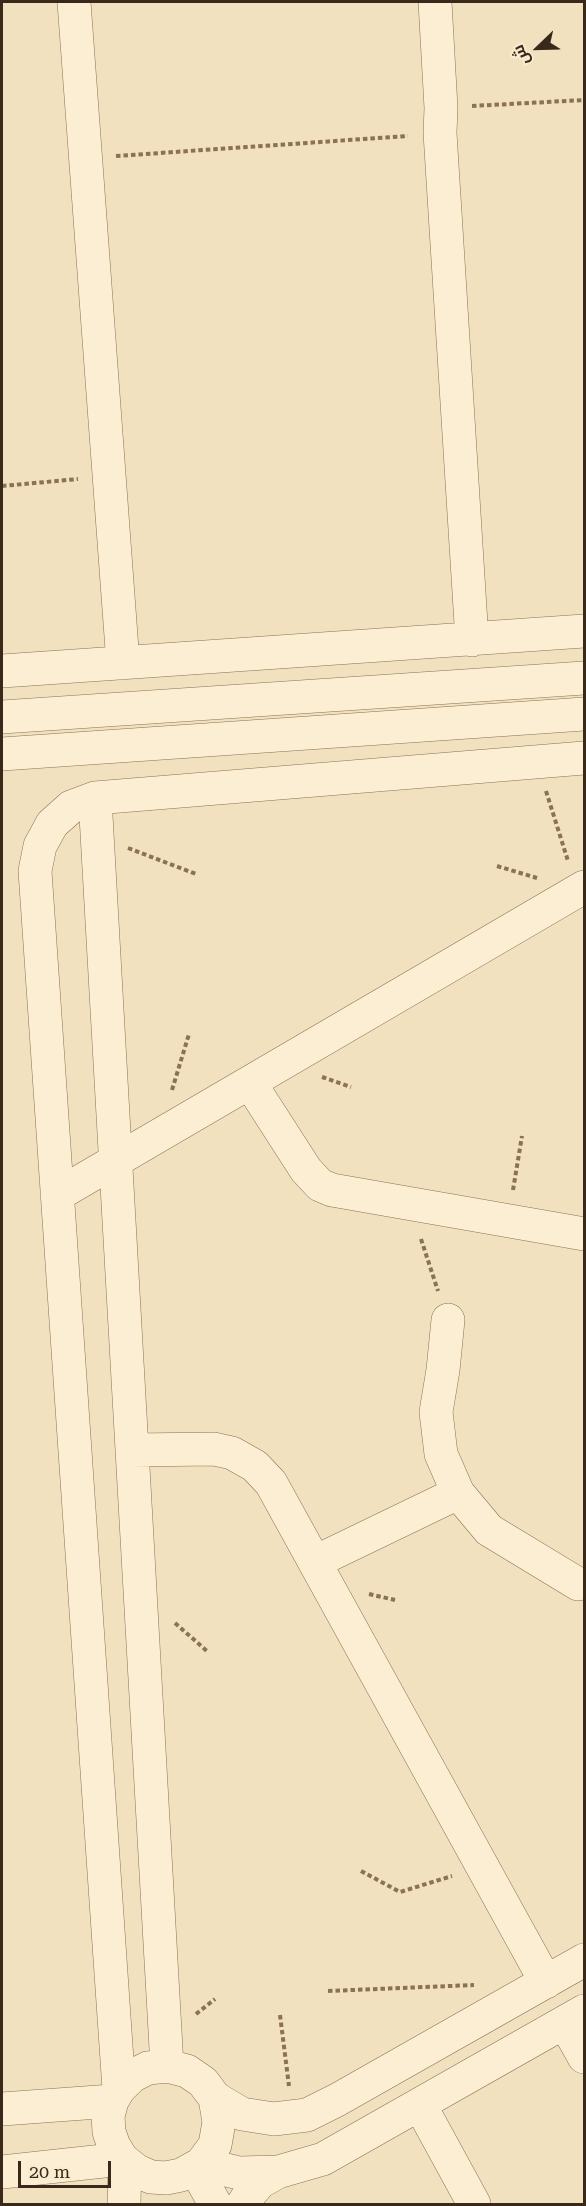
<!DOCTYPE html>
<html>
<head>
<meta charset="utf-8">
<style>
	body { margin:0 }
	#map { position:relative; width:586px; height:2206px; overflow:hidden; background:#f1e1be; font-family:"Roboto Serif",Cairo,serif }
	canvas { display:block }
	.frame { position:absolute; inset:0; border:3px solid #39291b; pointer-events:none }
	.north { position:absolute; left:508px; top:18px; width:60px; height:60px; -webkit-text-stroke:4px #f8ebce; paint-order:stroke; rotate:247deg; font-size:16px; font-weight:700; line-height:24px; text-align:center; color:#39291b }
	.north::after { content:''; display:block; margin:auto; width:21px; height:27px; background:#39291b; clip-path:polygon(50% 0,100% 100%,50% 72%,0 100%) }
	.scale { position:absolute; left:18px; top:2161px; width:93px; height:27px; box-sizing:border-box; border:3px solid #39291b; border-top:0; padding-left:8px; font-size:18px; line-height:21px; white-space:nowrap; color:#39291b; -webkit-text-stroke:4px #f8ebce; paint-order:stroke }
</style>
</head>
<body>
<div id="map">
<canvas width="586" height="2206"></canvas>
<div class="frame"></div>
<div class="north">ش</div>
<div class="scale">20 m</div>
</div>
<script>
const context = document.querySelector('canvas').getContext('2d');
context.lineJoin = 'round';
function poly(rows) {
  const path = new Path2D();
  for (const r of rows) {
    path.moveTo(r[0], r[1]);
    for (let i = 2; i < r.length; i += 2) path.lineTo(r[i], r[i + 1]);
  }
  return path;
}
function stroke(path, color, width, dash) {
  context.strokeStyle = color;
  context.lineWidth = width;
  context.lineCap = dash ? 'butt' : 'round';
  context.setLineDash(dash || []);
  context.stroke(path);
}
const path = poly([
	[472,106,584,100],
	[116,156,408,136],
	[2,486,78,479],
	[546,791,568,861],
	[128,848,196,874],
	[497,866,537,878],
	[322,1077,351,1087],
	[172,1090,189,1034],
	[513,1190,522,1136],
	[421,1239,438,1291],
	[369,1594,395,1600],
	[175,1623,208,1652],
	[361,1871,400,1892,452,1876],
	[328,1991,474,1985],
	[196,2014,215,1999],
	[280,2015,289,2086]
]);
const minor = poly([
	[74,2,123,663],
	[435,2,441,108,440,133,472,640],
	[2,671,584,631],
	[2,717,584,678],
	[2,754,584,714],
	[95,798,167,2066],
	[250,1083,306,1170,320,1185,332,1190,584,1234],
	[57,1195,584,887],
	[448,1320,443,1370,436,1412,441,1454,458,1493,489,1530,578,1584],
	[132,1450,214,1449,232,1453,255,1466,271,1483,546,1982],
	[315,1562,458,1493],
	[565,2023,584,2057],
	[119,2089,35,871,40,846,52,824,71,807,95,798,584,758],
	[215,2098,219,2122,215,2145,201,2164,181,2175,166,2178,151,2177,137,2171,122,2159,114,2146,109,2132,108,2116,112,2101,119,2089,132,2076,148,2068,167,2066,187,2071,203,2082,215,2098,242,2114,274,2119,307,2115,337,2100,584,1960],
	[420,2105,474,2204],
	[2,2109,112,2101],
	[201,2164,239,2173,278,2172,323,2159,584,2011],
	[195,2168,215,2204],
	[2,2172,122,2159],
	[124,2204,125,2162],
	[243,2204,248,2196,260,2182,278,2172]
]);
stroke(minor, '#8b7155', 34);
stroke(path, '#8b7155', 4, [4.5, 3]);
stroke(minor, '#fbeed2', 33);
</script>
</body>
</html>
